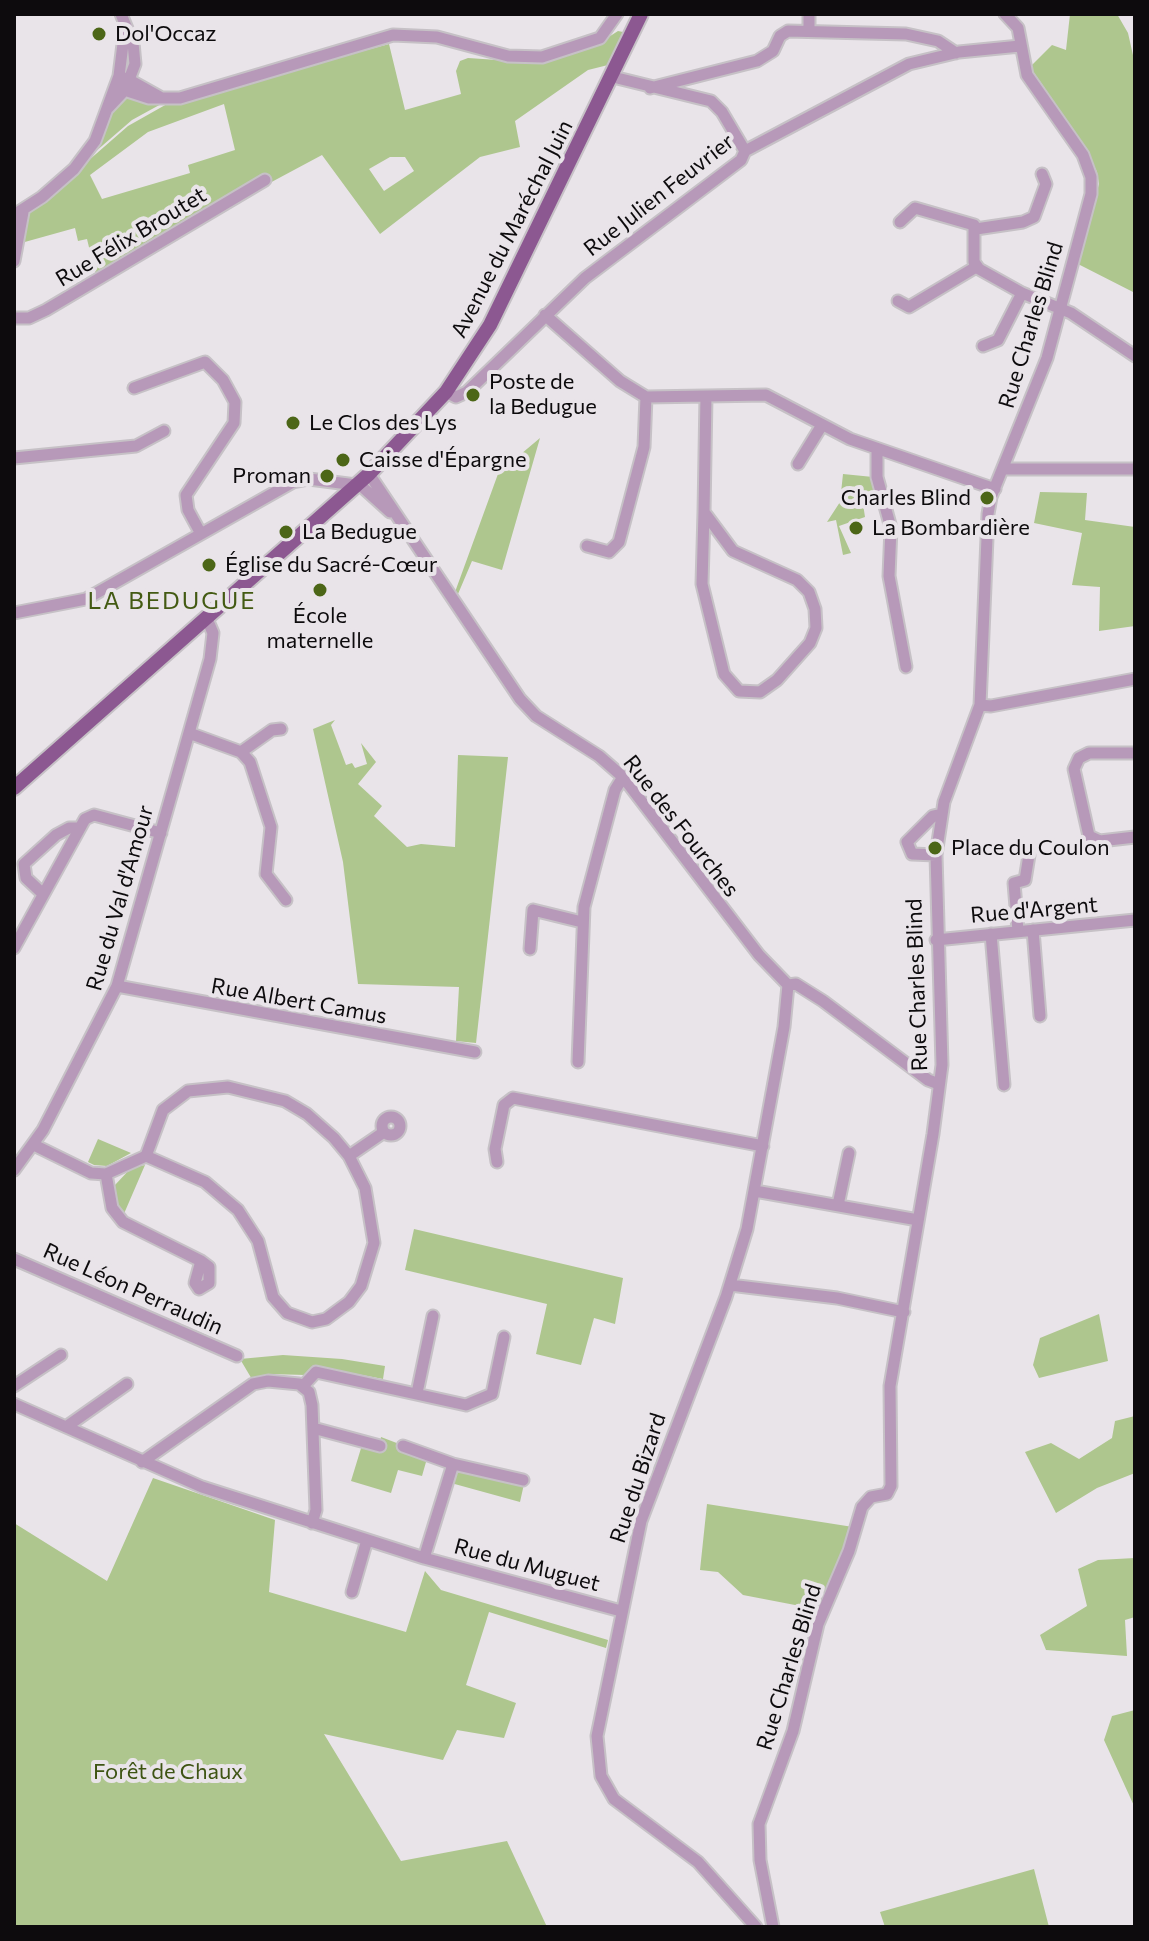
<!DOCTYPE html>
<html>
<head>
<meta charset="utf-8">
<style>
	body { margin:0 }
	#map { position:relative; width:1149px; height:1941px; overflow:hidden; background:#e9e4e9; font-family:Commissioner,sans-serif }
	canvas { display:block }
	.frame { position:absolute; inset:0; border:16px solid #0d0b0d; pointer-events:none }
</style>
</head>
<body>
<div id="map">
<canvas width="1149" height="1941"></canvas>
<div class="frame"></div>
</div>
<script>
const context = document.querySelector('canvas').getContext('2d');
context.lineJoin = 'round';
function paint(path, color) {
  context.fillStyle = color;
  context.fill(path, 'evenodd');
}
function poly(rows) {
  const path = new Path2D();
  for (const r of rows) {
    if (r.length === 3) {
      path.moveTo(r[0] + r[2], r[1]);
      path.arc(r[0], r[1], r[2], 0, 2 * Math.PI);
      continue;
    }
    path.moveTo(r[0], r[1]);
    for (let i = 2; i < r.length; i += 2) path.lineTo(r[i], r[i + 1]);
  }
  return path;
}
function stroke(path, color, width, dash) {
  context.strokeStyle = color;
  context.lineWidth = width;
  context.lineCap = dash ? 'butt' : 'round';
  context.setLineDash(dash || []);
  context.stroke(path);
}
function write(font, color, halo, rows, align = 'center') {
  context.font = font + ' Commissioner,sans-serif';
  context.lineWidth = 8;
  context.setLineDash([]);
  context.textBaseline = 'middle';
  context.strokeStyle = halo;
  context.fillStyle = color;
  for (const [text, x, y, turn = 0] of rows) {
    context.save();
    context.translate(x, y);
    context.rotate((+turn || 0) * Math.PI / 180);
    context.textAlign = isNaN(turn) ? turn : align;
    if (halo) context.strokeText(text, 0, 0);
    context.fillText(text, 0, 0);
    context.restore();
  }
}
const green = poly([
	[1070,14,1117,14,1128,33,1135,64,1135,293,1078,264,1099,184,1097,172,1085,147,1030,67,1052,45,1066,50],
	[618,31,623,32,623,36,608,65,588,70,515,121,520,147,480,157,380,234,322,155,96,276,87,239,78,241,75,228,14,245,14,221,33,209,128,126,167,104,389,44,405,110,461,94,456,71,460,61,468,58,527,62,601,42],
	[224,104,235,150,188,165,190,173,102,199,90,175,148,132],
	[390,157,405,157,414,171,384,191,369,169],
	[131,98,163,103,132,120,95,152,111,112,123,99],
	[540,438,502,570,472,561,458,594,455,592,506,452,515,459],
	[843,474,873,477,878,495,875,501,863,504,865,517,839,526,851,553,843,555,836,520,827,522,840,502],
	[1040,492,1087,493,1085,520,1135,527,1135,626,1099,631,1100,587,1072,585,1082,533,1034,523],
	[335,720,331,725,346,765,352,763,355,768,367,764,361,743,376,762,358,784,382,806,374,816,407,847,421,844,455,847,458,755,508,757,476,1043,456,1041,459,987,358,984,343,862,313,729],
	[98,1139,131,1153,107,1166,94,1165,88,1162],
	[145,1165,123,1216,116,1206,115,1185,131,1168],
	[414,1229,623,1278,615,1324,594,1318,581,1365,536,1354,547,1304,405,1270],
	[1099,1314,1108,1361,1039,1378,1033,1365,1040,1338],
	[283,1355,342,1359,385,1366,383,1379,315,1366,305,1375,269,1374,253,1381,240,1359],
	[1135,1416,1135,1473,1097,1488,1056,1513,1025,1452,1051,1443,1079,1459,1112,1438,1115,1421],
	[381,1437,428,1455,422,1476,398,1470,391,1493,351,1481,362,1445,379,1449],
	[458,1470,524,1484,520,1502,451,1483],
	[153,1478,275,1520,269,1592,406,1632,425,1571,441,1590,608,1640,606,1648,489,1612,466,1685,516,1703,504,1738,457,1730,443,1760,324,1734,401,1861,507,1841,547,1927,14,1927,14,1523,107,1581],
	[707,1504,853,1527,821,1610,743,1595,718,1572,700,1570],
	[1135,1558,1135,1617,1125,1620,1127,1656,1046,1650,1040,1635,1087,1606,1078,1569,1098,1560],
	[1135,1710,1135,1808,1104,1740,1112,1716],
	[1034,1869,1049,1927,885,1927,880,1912]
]);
const minor = poly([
	[809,14,809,30],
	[613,77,711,101,722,112,745,151],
	[126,78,160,97],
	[115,87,149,98,180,98,393,35,437,37,508,56,542,57,600,38,617,14],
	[650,88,757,61,773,51,780,36,788,31,906,34,938,41,956,53],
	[108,108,125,90,135,64,133,43,121,14],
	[14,215,42,197,74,169,95,141,119,76,125,28],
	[900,222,915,208,974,225,974,262,979,269,1022,293,1071,313,1135,356],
	[976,229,1023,222,1034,217,1046,184,1042,174],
	[14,261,23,212],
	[898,301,909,307,976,267],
	[545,315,620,381,646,397,766,395,850,439,995,489],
	[14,318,29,318,46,310,265,180],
	[983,346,998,340,1022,293],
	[134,388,205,362,223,380,235,402,234,423,186,495,188,510,201,534],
	[446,392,456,397,467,392,585,278,741,160,745,151,909,64,959,52,1020,46],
	[877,449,877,477,891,528,889,576,906,667],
	[14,458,136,446,164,431],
	[798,464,822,425],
	[1004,469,1135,469],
	[369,474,520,699,536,716,599,756,623,777,759,955,788,985,796,984,823,1001,928,1080,939,1084],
	[358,483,390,512],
	[704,512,702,584,724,674,739,691,760,692,777,680,810,643,816,628,815,609,809,592,797,580,733,551,704,512,706,396],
	[587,546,609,552,619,542,644,447,646,397],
	[14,613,86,599,293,482,309,479,356,485],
	[980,705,991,706,1135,679],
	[189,733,241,752,250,762,271,827,266,874,286,900],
	[241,752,272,730,281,729],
	[1135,753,1089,753,1079,758,1074,769,1089,836,1100,841,1135,837],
	[936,855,912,854,907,842,933,816,942,814],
	[42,893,26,878,24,864,56,835,69,828,77,828],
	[1033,930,1040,1016],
	[1018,931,1014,883,1025,880,1029,855],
	[991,934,1004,1085],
	[936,940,1135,920],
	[14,948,85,819,94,815,161,833],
	[530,949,533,910,582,922],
	[117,986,475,1052],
	[578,1062,584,907,615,790,623,777],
	[391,1126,9],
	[34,1145,91,1173,106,1174,146,1156,163,1110,188,1091,228,1087,285,1101,307,1114,334,1138,349,1156,365,1188,374,1243,361,1286,349,1302,326,1319,312,1322,287,1313,273,1297,258,1241,238,1210,205,1182,146,1156],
	[349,1156,384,1132],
	[497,1162,495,1149,504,1105,513,1098,763,1146],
	[14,1170,43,1130,117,986,210,659,213,633,207,619],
	[106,1174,112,1208,123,1222,201,1261,209,1267,209,1283,199,1289,195,1283,201,1261],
	[755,1191,918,1220],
	[838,1205,849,1153],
	[14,1259,237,1356],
	[730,1285,837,1298,904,1312],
	[14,1386,61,1355],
	[303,1386,316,1372,466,1405,492,1394,504,1337],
	[417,1393,433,1316],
	[14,1404,202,1487,424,1558,621,1611],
	[66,1427,127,1384],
	[313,1428,380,1446],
	[403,1446,453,1464],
	[142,1462,253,1384,268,1381,299,1384,309,1392,312,1405,316,1510,312,1523],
	[424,1558,453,1464,523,1480],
	[352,1592,367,1540],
	[756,1927,698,1862,614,1799,601,1776,597,1736,641,1521,726,1297,747,1229,784,1027,788,985],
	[773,1927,760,1860,759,1824,793,1731,818,1624,849,1551,862,1507,871,1497,887,1494,891,1486,890,1386,933,1134,942,1065,936,855,944,802,980,705,988,514,991,497,1047,358,1091,194,1091,177,1083,155,1027,75,1018,28,1005,14]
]);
const major = poly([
	[14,788,369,474,446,392,490,325,641,14]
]);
const markers = [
	[99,34,8,"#4c6617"],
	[473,395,8,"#4c6617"],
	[293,423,8,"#4c6617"],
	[343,460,8,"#4c6617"],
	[327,476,8,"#4c6617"],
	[987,498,8,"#4c6617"],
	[856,528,8,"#4c6617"],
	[286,532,8,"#4c6617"],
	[209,565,8,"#4c6617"],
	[320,590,8,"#4c6617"],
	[935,848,8,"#4c6617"]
];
const poiNames = [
	["Dol'Occaz",115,34],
	["Poste de",489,382],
	["la Bedugue",489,407],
	["Le Clos des Lys",309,423],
	["Caisse d'Épargne",359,460],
	["Proman",311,476,"right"],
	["Charles Blind",971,498,"right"],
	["La Bombardière",872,528],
	["La Bedugue",302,532],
	["Église du Sacré-Cœur",225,565],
	["École",320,616,"center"],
	["maternelle",320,641,"center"],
	["Place du Coulon",951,848]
];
const streetNames = [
	["Rue Julien Feuvrier",659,195,-38],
	["Avenue du Maréchal Juin",512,229,-63],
	["Rue Félix Broutet",131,237,-31],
	["Rue Charles Blind",1031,325,-73],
	["Rue des Fourches",681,826,52],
	["Rue du Val d'Amour",120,898,-74],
	["Rue d'Argent",1034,910,-5],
	["Rue Charles Blind",917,985,-92],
	["Rue Albert Camus",299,1001,10],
	["Rue Léon Perraudin",133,1289,24],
	["Rue du Bizard",638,1478,-72],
	["Rue du Muguet",527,1565,15],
	["Rue Charles Blind",789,1667,-73]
];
const parkNames = [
	["Forêt de Chaux",168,1772]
];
const neighbourhoodNames = [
	["LA BEDUGUE",172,601]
];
paint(green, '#aec68e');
stroke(minor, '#c6c1c6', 15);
stroke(major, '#c6c1c6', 18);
stroke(minor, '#b799b9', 11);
stroke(major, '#8c5891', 14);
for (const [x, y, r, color] of markers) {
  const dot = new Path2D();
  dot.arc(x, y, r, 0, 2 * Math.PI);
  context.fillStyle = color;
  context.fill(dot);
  stroke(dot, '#e9e4e9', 3);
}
write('22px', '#0d0b0d', '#e9e4e9', poiNames, 'left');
write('22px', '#0d0b0d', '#e9e4e9', streetNames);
write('22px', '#3e5413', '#e9e4e9', parkNames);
context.letterSpacing = '2px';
write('24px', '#435a13', '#e9e4e9', neighbourhoodNames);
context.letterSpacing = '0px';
</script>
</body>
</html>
